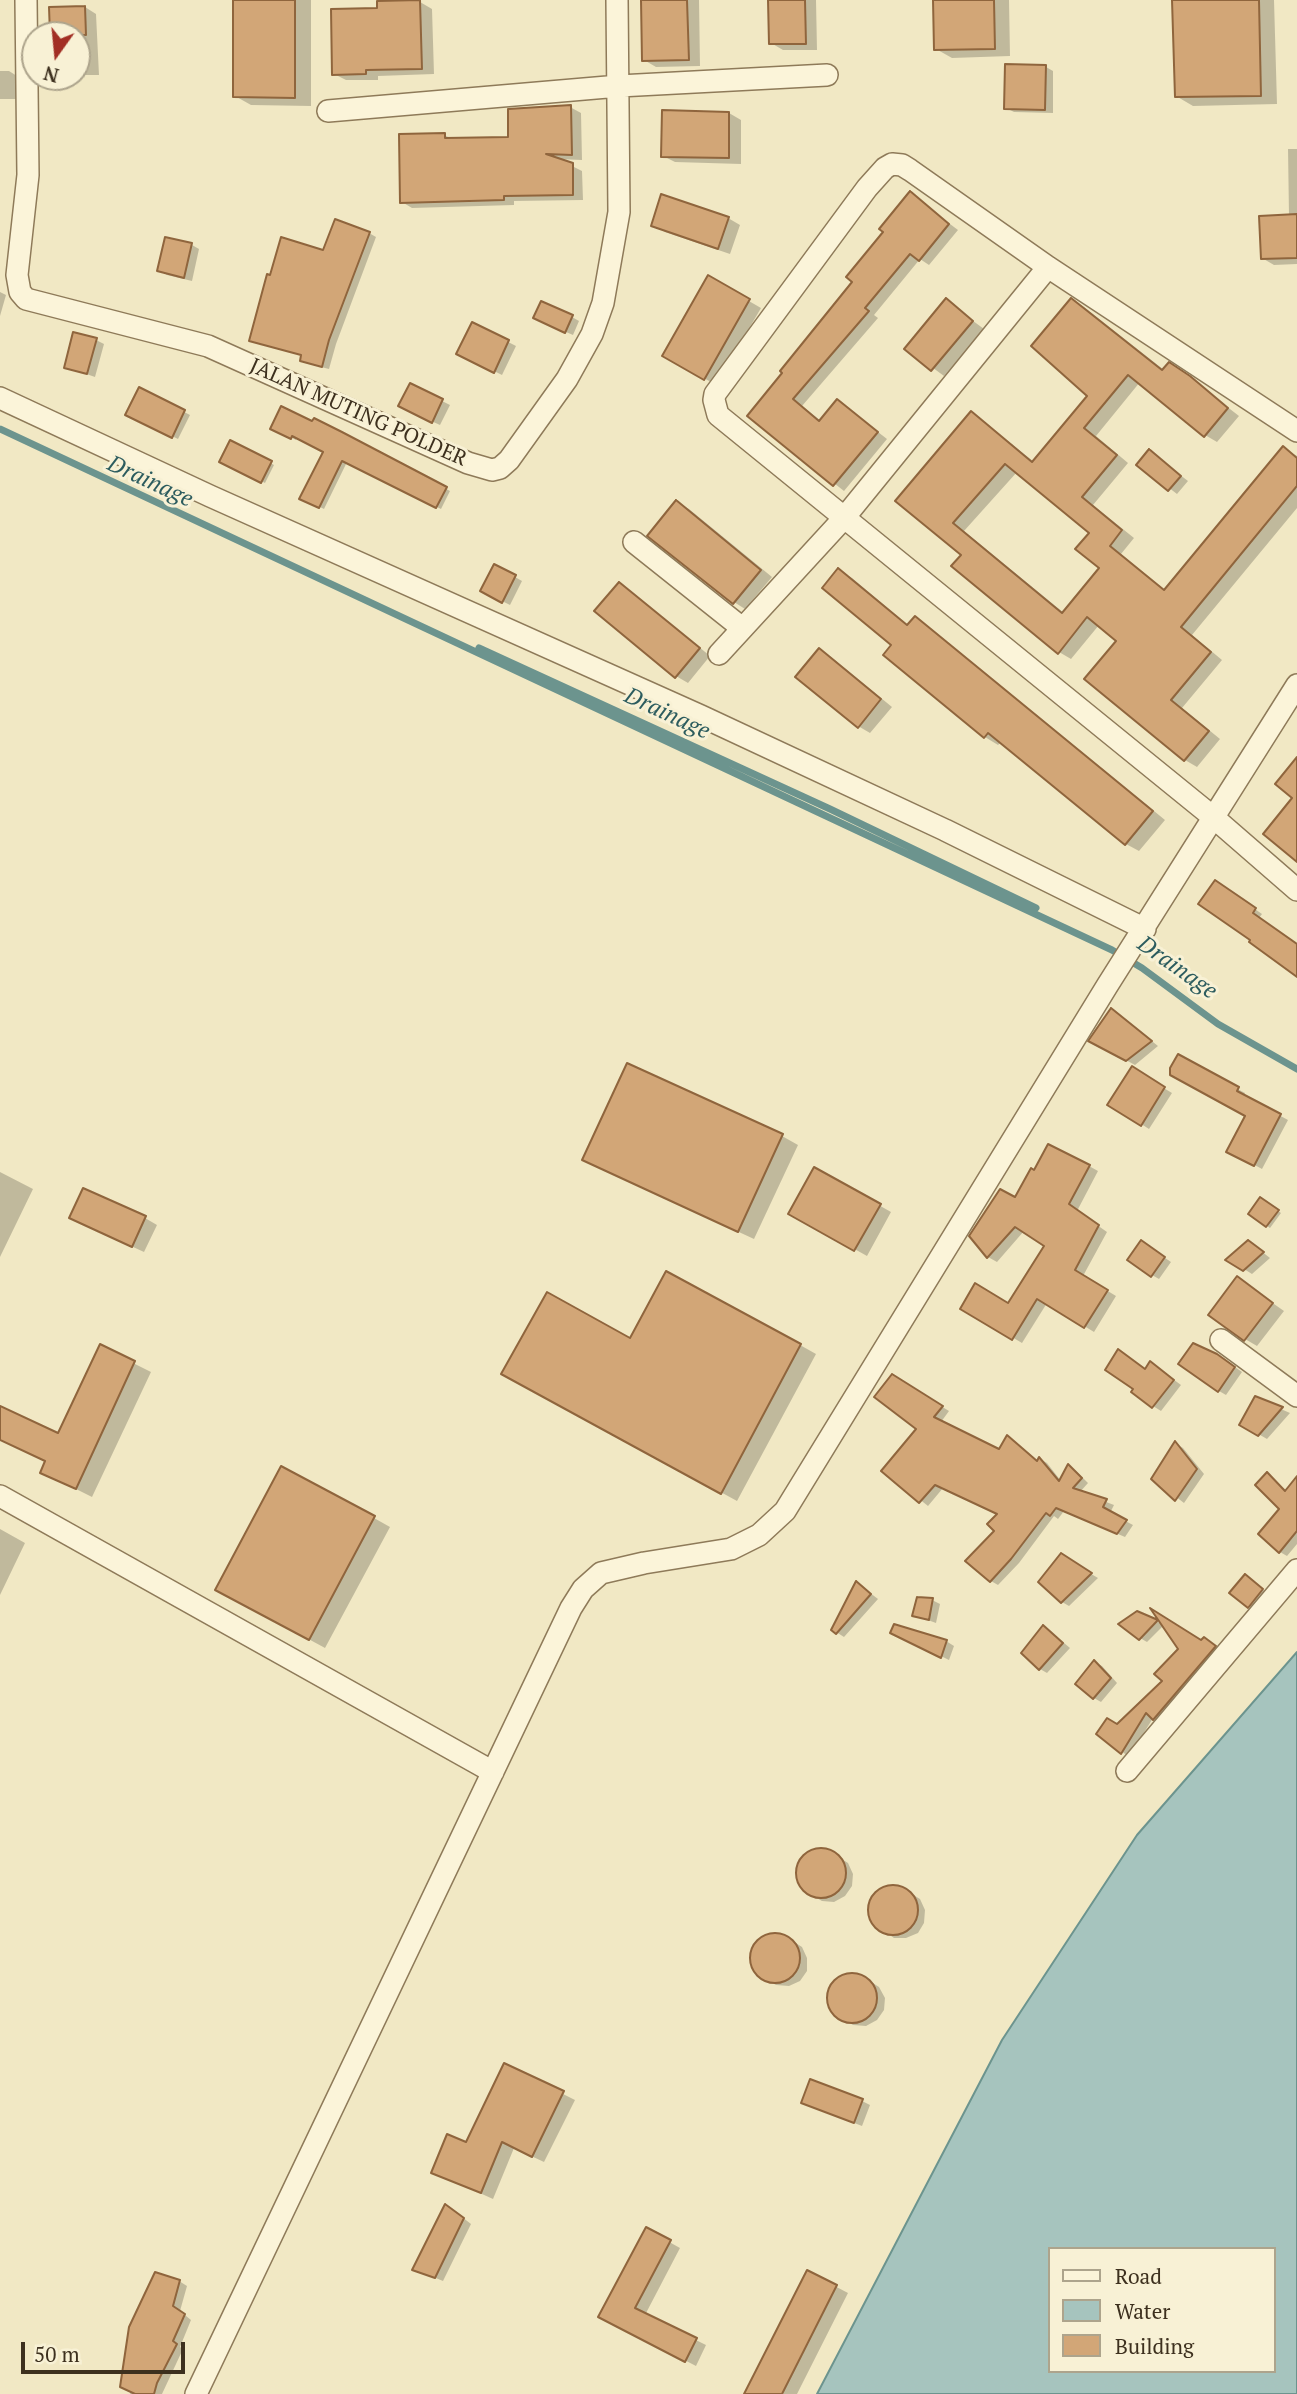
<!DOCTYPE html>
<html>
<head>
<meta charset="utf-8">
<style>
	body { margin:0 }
	#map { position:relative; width:1297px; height:2394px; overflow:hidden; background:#f1e8c4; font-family:"PT Serif",serif }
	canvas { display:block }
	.legend { position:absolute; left:1048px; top:2247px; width:228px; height:126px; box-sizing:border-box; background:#f8f1d5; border:2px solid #ada48c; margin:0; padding:9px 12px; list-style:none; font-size:21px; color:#3d301e }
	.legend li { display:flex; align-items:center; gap:14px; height:35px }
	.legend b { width:35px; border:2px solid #ada48c }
	.north { position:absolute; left:21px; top:21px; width:70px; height:70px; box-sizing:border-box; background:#f8f1d5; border:2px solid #ada48c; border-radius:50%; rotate:195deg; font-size:19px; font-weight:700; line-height:28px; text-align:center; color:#3d301e }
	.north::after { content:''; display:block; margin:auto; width:24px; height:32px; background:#a22f24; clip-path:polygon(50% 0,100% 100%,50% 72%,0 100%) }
	.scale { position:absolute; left:21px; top:2342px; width:164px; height:32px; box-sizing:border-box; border:4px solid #3d301e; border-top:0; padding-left:9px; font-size:21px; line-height:24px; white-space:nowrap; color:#3d301e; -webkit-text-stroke:5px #f8f1d5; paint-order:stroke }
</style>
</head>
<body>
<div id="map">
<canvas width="1297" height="2394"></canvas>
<ul class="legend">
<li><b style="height:9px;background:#fbf4d9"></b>Road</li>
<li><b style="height:19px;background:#a6c4be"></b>Water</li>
<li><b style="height:19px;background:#d2a677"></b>Building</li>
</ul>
<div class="north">N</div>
<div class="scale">50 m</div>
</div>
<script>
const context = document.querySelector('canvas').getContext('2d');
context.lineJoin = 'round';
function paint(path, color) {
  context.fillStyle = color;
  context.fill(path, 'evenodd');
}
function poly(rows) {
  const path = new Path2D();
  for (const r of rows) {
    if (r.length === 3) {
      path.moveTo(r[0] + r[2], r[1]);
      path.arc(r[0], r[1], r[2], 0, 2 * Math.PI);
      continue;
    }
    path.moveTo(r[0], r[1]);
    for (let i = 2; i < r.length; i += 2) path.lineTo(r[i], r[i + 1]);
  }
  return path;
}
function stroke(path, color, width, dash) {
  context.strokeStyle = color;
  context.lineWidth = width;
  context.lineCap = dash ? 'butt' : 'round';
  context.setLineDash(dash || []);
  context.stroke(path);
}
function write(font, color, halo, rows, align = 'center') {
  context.font = font + ' "PT Serif",serif';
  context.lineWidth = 6;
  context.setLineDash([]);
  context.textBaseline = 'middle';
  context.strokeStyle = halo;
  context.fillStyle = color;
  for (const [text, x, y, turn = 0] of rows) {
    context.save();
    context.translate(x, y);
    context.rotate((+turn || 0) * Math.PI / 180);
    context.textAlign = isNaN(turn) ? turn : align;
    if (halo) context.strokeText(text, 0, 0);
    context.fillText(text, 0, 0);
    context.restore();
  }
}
const water = poly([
	[1297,1652,1297,2394,817,2394,1002,2040,1137,1835,1297,1652],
	[1050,2249,1274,2249,1274,2371,1050,2371,1050,2249]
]);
const shadow = poly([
	[235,0,311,0,311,106,251,105,235,96],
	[642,0,699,0,700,66,656,67,644,60],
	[770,0,816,0,817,50,783,50,771,43],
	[935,0,1009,0,1010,56,952,58,936,49],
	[1174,0,1274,0,1277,104,1193,106,1176,96],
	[420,2,432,9,434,74,378,76,378,80,346,80,334,74],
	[85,7,96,14,99,75,77,75,77,35,51,35],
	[1046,67,1053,71,1053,113,1014,112,1006,108],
	[0,71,9,71,17,76,16,99,0,99],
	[570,107,581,113,582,160,558,159,582,171,583,200,514,201,514,205,412,208,402,202,444,135,452,139,510,138],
	[729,113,741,120,741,164,675,162,663,156],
	[1288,149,1297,149,1297,264,1274,265,1262,258,1289,216],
	[910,194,958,230,929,265,920,259,874,315,878,318,802,406,821,421,838,401,887,439,844,491,749,416,855,281],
	[728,218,740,225,730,254,665,232,653,225],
	[369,233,376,237,336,344,329,369,309,364,302,360,303,356,251,340,324,252],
	[192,245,199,249,192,281,167,275,159,270],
	[709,278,761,308,716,385,664,355],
	[0,292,6,295,0,316],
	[1071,300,1084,307,1164,370,1181,371,1239,416,1217,442,1205,435,1140,382,1096,436,1128,463,1093,505,1134,538,1121,554,1166,591,1283,448,1297,456,1297,508,1192,635,1222,660,1182,708,1220,739,1197,767,1185,760,1087,679,1118,641,1099,625,1071,659,1059,652,963,555,898,501,971,413,983,421,1034,462,1089,395],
	[1017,472,1091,532,1101,568,1064,613,964,531],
	[946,301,984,329,944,376,906,348],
	[572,317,579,321,573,335,543,322],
	[473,324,516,346,502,375,466,357],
	[96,340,104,344,95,377,66,367],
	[410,385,450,405,440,425,407,410],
	[140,389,190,415,178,439,133,417],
	[273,428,341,433,450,491,441,509,347,462,324,509,302,498,325,451,297,437,296,440],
	[231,443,274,465,265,483,222,461],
	[1150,452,1188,481,1177,494,1139,465],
	[677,502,689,509,772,577,745,609,734,602],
	[838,571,852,578,909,626,915,618,928,626,1165,820,1139,851,1126,844,1001,742,998,745,985,737,885,655,894,645],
	[515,577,522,581,510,605,482,591],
	[619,584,631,591,710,656,688,683,676,676],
	[819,651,831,657,892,707,870,733,858,726],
	[1223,887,1262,914,1259,918,1297,945,1297,975],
	[1119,1015,1158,1046,1135,1065,1091,1041],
	[1178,1057,1245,1093,1244,1096,1288,1120,1262,1169,1229,1151,1248,1115],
	[1132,1069,1172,1093,1149,1129,1110,1104],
	[782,1136,798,1145,754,1239,600,1168],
	[1089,1166,1098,1171,1077,1211,1107,1232,1083,1276,1116,1296,1094,1332,1047,1303,1022,1343,963,1308,1009,1305,1046,1245,1024,1231,997,1262,988,1257,1016,1199],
	[815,1169,891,1212,867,1256,790,1213],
	[0,1172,33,1189,0,1257],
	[1261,1199,1281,1213,1270,1228,1250,1214],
	[145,1218,157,1225,144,1252,83,1224],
	[1149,1247,1171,1262,1159,1279,1152,1275],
	[1256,1247,1270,1258,1252,1274,1228,1259],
	[1237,1278,1284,1311,1257,1346,1245,1339],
	[800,1345,816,1354,737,1501,520,1382],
	[101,1347,151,1372,92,1497,42,1472,47,1462,0,1440,0,1408,59,1436],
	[1225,1360,1242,1372,1226,1395,1219,1391],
	[1158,1368,1181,1385,1161,1411,1153,1406,1146,1371],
	[892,1376,949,1411,941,1422,999,1451,1038,1462,1040,1459,1047,1463,1061,1481,1069,1467,1076,1471,1088,1483,1080,1492,1114,1505,1110,1513,1133,1525,1125,1537,1064,1511,1058,1519,1054,1516,1019,1563,998,1585,991,1581,999,1514,943,1488,928,1506,883,1470,919,1428],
	[1256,1398,1290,1413,1267,1439,1241,1424],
	[1175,1443,1183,1448,1204,1474,1184,1503,1153,1479],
	[1267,1474,1287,1491,1297,1478,1297,1544,1287,1556,1280,1552,1282,1509],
	[374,1518,390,1527,325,1648,233,1598],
	[0,1529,25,1543,0,1595],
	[1061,1556,1098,1578,1069,1606,1062,1602],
	[1245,1576,1270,1595,1256,1611,1249,1607],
	[857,1583,878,1599,844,1637,833,1630],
	[932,1600,940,1604,936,1623,914,1615],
	[1138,1613,1202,1642,1211,1643,1222,1651,1161,1723,1153,1718,1129,1757,1098,1733,1118,1726,1164,1681,1180,1649,1164,1625,1147,1642,1140,1638],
	[1051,1632,1070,1648,1047,1673,1040,1669],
	[900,1636,946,1641,954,1646,949,1660],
	[1094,1662,1102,1666,1117,1683,1101,1702,1094,1698],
	[816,1850,829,1851,837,1856,848,1863,853,1874,852,1886,845,1896,834,1902,822,1901,813,1896,803,1889,797,1878,798,1866,805,1855],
	[888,1886,900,1887,920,1899,925,1910,924,1923,918,1933,906,1938,894,1938,875,1925,869,1914,870,1902,877,1892],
	[770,1935,783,1935,802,1947,807,1958,807,1971,800,1981,789,1986,776,1985,757,1974,751,1962,752,1950,759,1940],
	[847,1974,860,1975,868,1980,879,1987,885,1998,884,2010,877,2020,866,2026,853,2025,845,2020,834,2013,829,2002,829,1990,836,1979],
	[505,2065,575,2100,544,2162,514,2148,493,2199,433,2172,467,2144],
	[862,2101,870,2105,862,2126,803,2103],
	[453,2210,471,2224,443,2281,414,2269],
	[646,2229,680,2248,645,2315,706,2345,696,2366,611,2322],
	[808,2272,848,2293,797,2394,746,2394],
	[179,2281,187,2286,180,2311,191,2320,180,2347,183,2349,162,2394,130,2394]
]);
const stream = poly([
	[0,429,1112,950,1142,968,1218,1024,1297,1069],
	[479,648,830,809,1036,908]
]);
const building = poly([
	[233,0,295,0,295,98,233,97,233,0],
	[420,0,422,69,366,70,366,74,332,75,331,9,377,8,377,1,420,0],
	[641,0,687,0,689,60,642,61,641,0],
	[768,0,805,0,806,44,769,44,768,0],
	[933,0,994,0,995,49,934,50,933,0],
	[1172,0,1259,0,1261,96,1175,97,1172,0],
	[85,6,86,35,50,35,49,7,85,6],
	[1005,64,1046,65,1045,110,1004,109,1005,64],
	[571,105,572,155,546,154,573,163,573,195,504,196,504,200,400,203,399,134,445,133,445,138,508,137,508,109,571,105],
	[662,110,729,112,729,158,661,157,662,110],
	[910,191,949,224,919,261,910,254,865,308,869,311,793,399,819,421,837,399,878,432,833,486,747,416,782,373,780,371,852,282,846,277,883,232,879,229,910,191],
	[661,194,729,217,718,249,651,226,661,194],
	[1297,214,1297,258,1261,259,1259,216,1297,214],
	[335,219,370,232,329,340,322,367,300,361,301,355,249,341,267,274,270,275,281,237,323,250,335,219],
	[165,237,192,243,184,278,157,271,165,237],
	[708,275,750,299,704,380,662,356,708,275],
	[946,298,973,321,931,371,904,349,946,298],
	[1071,298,1162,370,1169,362,1190,376,1228,408,1204,437,1128,375,1084,428,1117,455,1082,497,1122,530,1110,546,1164,590,1283,446,1297,458,1297,486,1181,627,1211,652,1171,700,1209,731,1184,761,1084,679,1116,641,1087,617,1058,654,951,566,961,555,895,501,971,411,1032,462,1087,396,1031,346,1071,298],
	[1005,464,1089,533,1075,549,1099,568,1062,613,953,523,1005,464],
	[541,301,573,315,565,333,533,318,541,301],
	[472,322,509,340,494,373,456,354,472,322],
	[73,332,97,338,87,374,64,368,73,332],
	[410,383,443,399,432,423,398,406,410,383],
	[139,387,185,410,172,438,125,415,139,387],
	[281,406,312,421,314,418,342,432,447,487,436,508,342,461,319,508,299,499,323,452,292,436,291,439,270,429,281,406],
	[230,440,272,461,261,483,219,462,230,440],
	[1149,449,1181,476,1168,491,1136,465,1149,449],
	[676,500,761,570,733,604,647,536,676,500],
	[494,564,516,575,502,603,480,591,494,564],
	[838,568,907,625,915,616,1153,811,1125,845,988,733,984,738,883,655,891,645,822,588,838,568],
	[619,582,700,648,675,678,594,611,619,582],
	[819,648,881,699,858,728,795,677,819,648],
	[1297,757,1297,862,1263,834,1292,798,1275,784,1297,757],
	[1215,880,1256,908,1253,913,1297,944,1297,977,1249,942,1250,940,1198,904,1215,880],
	[1111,1008,1152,1041,1126,1061,1088,1041,1111,1008],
	[1178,1054,1239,1087,1237,1091,1281,1114,1254,1166,1226,1152,1245,1116,1170,1075,1170,1068,1178,1054],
	[627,1063,783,1134,738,1232,582,1160,627,1063],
	[1132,1066,1165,1087,1141,1126,1107,1105,1132,1066],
	[1048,1144,1090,1165,1069,1204,1099,1225,1075,1270,1108,1290,1084,1328,1037,1299,1012,1340,960,1309,975,1283,1008,1303,1044,1246,1015,1227,987,1258,969,1236,1000,1189,1015,1197,1031,1168,1034,1170,1048,1144],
	[814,1167,881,1204,854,1251,788,1214,814,1167],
	[83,1188,146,1216,132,1247,69,1218,83,1188],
	[1260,1197,1279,1210,1266,1227,1248,1214,1260,1197],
	[1141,1240,1165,1257,1151,1277,1127,1260,1141,1240],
	[1248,1240,1264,1252,1243,1271,1225,1260,1248,1240],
	[666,1271,801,1344,721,1494,501,1374,547,1292,630,1338,666,1271],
	[1237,1276,1273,1303,1244,1341,1208,1315,1237,1276],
	[1193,1343,1217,1354,1235,1367,1218,1392,1178,1364,1193,1343],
	[100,1344,135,1361,76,1489,40,1473,45,1461,0,1440,0,1406,58,1433,100,1344],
	[1118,1349,1145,1369,1150,1361,1174,1380,1152,1408,1131,1392,1133,1389,1105,1370,1118,1349],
	[892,1374,943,1406,934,1417,999,1449,1007,1435,1037,1461,1039,1457,1059,1481,1068,1464,1082,1478,1073,1488,1107,1499,1103,1507,1127,1520,1117,1534,1056,1508,1050,1516,1046,1513,1011,1559,990,1582,965,1561,994,1531,987,1524,997,1514,935,1485,919,1503,881,1471,916,1429,874,1397,892,1374],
	[1255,1396,1283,1407,1258,1436,1239,1425,1255,1396],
	[1175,1441,1197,1469,1175,1501,1151,1479,1175,1441],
	[281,1466,375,1516,309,1640,215,1590,281,1466],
	[1267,1472,1285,1491,1297,1476,1297,1531,1279,1553,1258,1534,1279,1509,1255,1485,1267,1472],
	[1061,1553,1092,1573,1061,1603,1038,1582,1061,1553],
	[1245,1574,1263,1589,1248,1608,1229,1593,1245,1574],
	[856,1581,871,1594,836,1634,831,1630,856,1581],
	[917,1597,933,1598,929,1620,912,1616,917,1597],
	[1150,1608,1201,1640,1204,1637,1216,1646,1153,1720,1146,1713,1121,1754,1096,1734,1107,1718,1117,1724,1162,1681,1154,1674,1178,1649,1150,1608],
	[1137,1611,1158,1620,1139,1640,1118,1624,1137,1611],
	[894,1624,947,1640,941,1658,890,1633,894,1624],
	[1043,1625,1063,1643,1039,1670,1021,1653,1043,1625],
	[1094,1660,1111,1678,1093,1699,1075,1684,1094,1660],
	[821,1873,25],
	[893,1910,25],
	[775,1958,25],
	[852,1998,25],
	[504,2063,564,2091,532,2157,502,2142,481,2193,431,2173,447,2134,466,2142,504,2063],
	[810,2079,863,2099,854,2123,801,2103,810,2079],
	[445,2204,464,2218,435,2278,412,2270,445,2204],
	[646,2227,671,2240,635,2308,697,2338,685,2362,598,2317,646,2227],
	[807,2270,837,2285,782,2394,744,2394,807,2270],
	[155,2272,180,2280,173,2306,185,2314,173,2341,177,2344,157,2383,154,2394,135,2394,120,2387,129,2327,155,2272]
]);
const street = poly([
	[26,0,28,175,17,275,20,292,26,299,208,346,468,463,492,470,500,468,509,460,567,379,592,334,603,303,619,212,617,0],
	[328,111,619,86,827,75],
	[0,398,210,496,701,716,945,830,1145,929],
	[1297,431,1048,267,910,170,902,165,892,164,885,168,867,188,715,394,714,400,718,415,1213,817,1297,890],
	[634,542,742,628],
	[719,654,844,518,1048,267],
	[1221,1340,1297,1396],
	[0,1496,493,1772],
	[1127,1771,1297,1570],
	[196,2394,571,1608,583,1589,601,1573,644,1563,731,1549,759,1535,785,1511,1107,986,1297,685]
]);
const streetNames = [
	["JALAN MUTING POLDER",358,413,24]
];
const waterNames = [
	["Drainage",150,482,25],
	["Drainage",667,714,25],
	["Drainage",1177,968,35]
];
paint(water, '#a6c4be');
stroke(water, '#6c948e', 2);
paint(shadow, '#0003');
stroke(stream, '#6c948e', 7);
paint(building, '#d2a677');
stroke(building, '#8f653d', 2);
stroke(street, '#8e7a59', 24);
stroke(street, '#fbf4d9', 21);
write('21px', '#3d301e', '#f8f1d5', streetNames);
write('italic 23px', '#2c5c5e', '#f8f1d5', waterNames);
</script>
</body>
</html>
